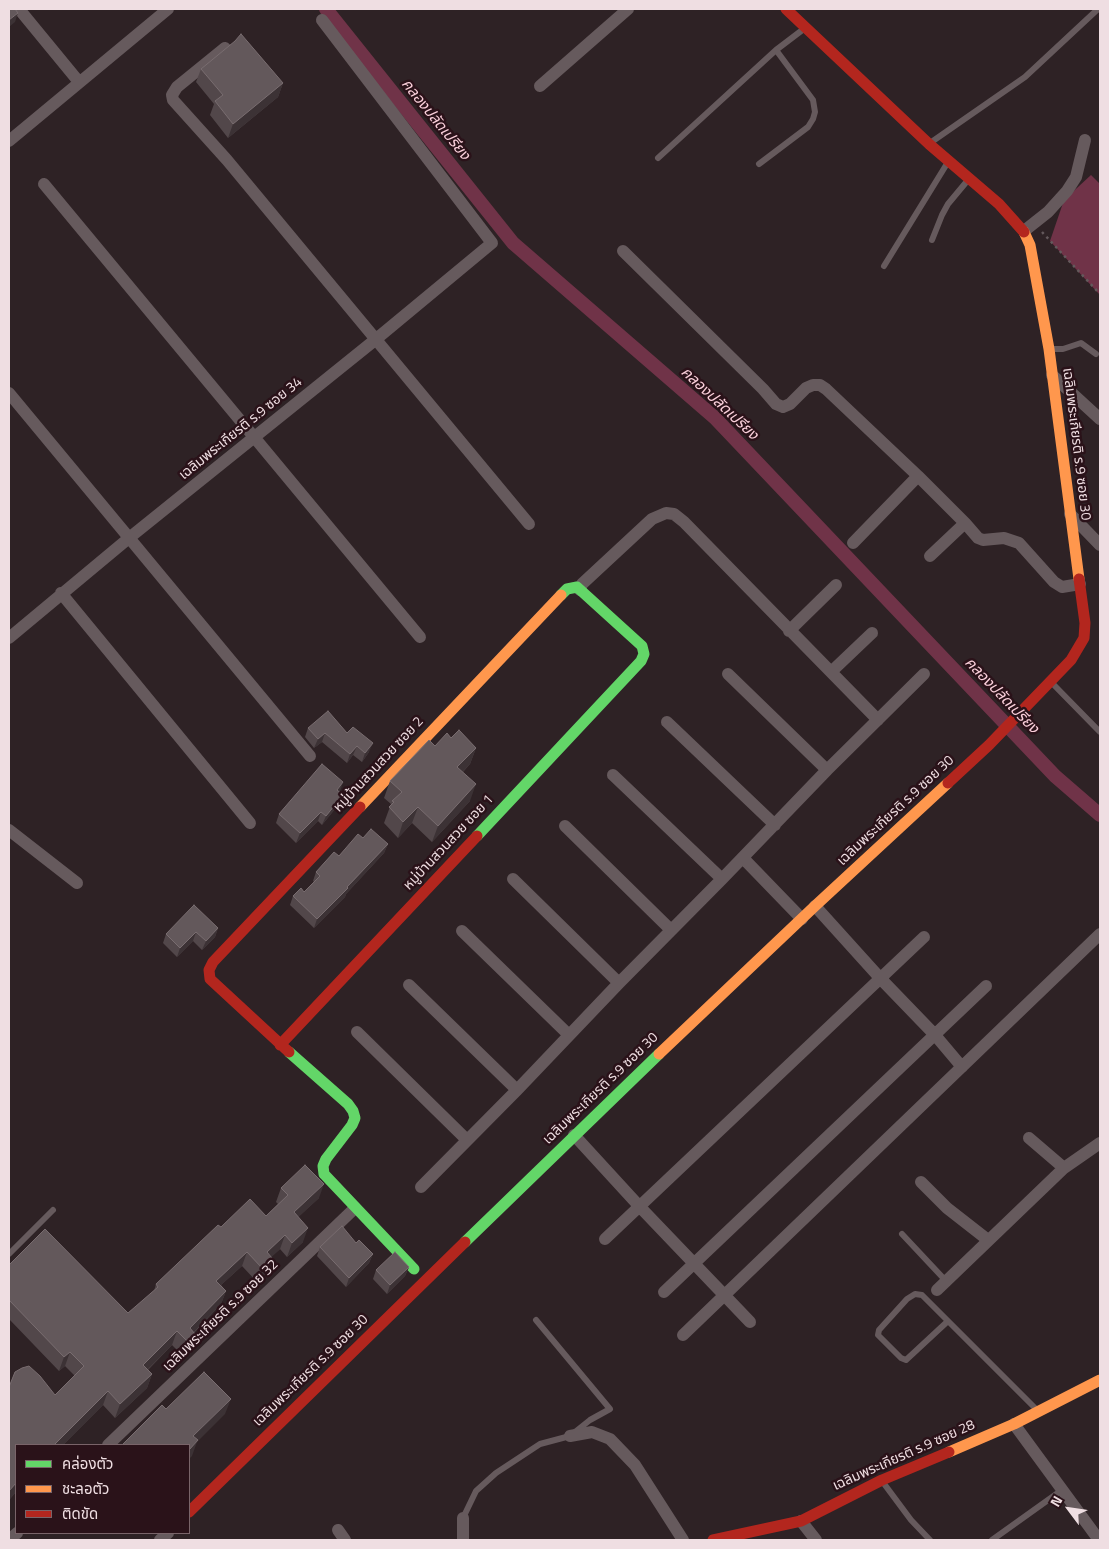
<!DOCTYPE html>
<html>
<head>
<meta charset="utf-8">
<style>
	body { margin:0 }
	#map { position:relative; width:1109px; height:1549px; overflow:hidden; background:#2e2225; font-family:"Titillium Web","Noto Sans Thai",sans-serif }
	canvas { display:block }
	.frame { position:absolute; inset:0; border:10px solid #efdee2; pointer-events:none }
	.legend { position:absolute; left:15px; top:1444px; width:175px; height:90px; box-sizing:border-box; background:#2a1219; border:1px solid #796469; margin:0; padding:6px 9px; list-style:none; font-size:15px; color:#efdee2 }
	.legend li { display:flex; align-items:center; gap:10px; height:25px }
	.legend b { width:25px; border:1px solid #796469 }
	.north { position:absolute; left:1044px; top:1484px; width:50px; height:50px; -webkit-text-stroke:4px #2a1219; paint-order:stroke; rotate:301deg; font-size:14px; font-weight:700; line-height:20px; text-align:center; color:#efdee2 }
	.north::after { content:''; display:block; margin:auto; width:18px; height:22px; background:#efdee2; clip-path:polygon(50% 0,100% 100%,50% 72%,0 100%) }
</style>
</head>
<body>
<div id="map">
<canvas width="1109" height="1549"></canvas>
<div class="frame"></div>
<ul class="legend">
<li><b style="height:6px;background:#63d668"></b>คล่องตัว</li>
<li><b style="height:6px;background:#ff974d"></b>ชะลอตัว</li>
<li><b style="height:6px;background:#b3261e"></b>ติดขัด</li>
</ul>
<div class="north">N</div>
</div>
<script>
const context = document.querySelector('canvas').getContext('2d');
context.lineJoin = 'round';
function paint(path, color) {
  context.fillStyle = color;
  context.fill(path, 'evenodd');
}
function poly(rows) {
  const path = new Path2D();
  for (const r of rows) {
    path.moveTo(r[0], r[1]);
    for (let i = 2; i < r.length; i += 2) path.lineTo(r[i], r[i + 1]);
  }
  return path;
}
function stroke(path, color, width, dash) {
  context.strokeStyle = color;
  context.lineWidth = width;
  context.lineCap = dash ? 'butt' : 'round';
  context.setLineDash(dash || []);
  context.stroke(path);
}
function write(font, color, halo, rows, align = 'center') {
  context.font = font + ' "Titillium Web","Noto Sans Thai",sans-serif';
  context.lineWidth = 5;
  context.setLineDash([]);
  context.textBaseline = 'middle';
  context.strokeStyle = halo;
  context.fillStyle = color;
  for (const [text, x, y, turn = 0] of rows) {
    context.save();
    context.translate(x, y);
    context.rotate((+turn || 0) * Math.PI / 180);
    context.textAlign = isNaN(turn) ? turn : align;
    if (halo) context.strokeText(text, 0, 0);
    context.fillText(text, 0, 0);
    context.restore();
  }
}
const water = poly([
	[1091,175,1100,184,1100,295,1050,241,1064,200]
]);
const canal = poly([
	[326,9,513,243,715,418,1055,776,1100,815]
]);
const path = poly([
	[1042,232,1100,294]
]);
const lane = poly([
	[930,143,1025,77,1098,9],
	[658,158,776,50,805,28],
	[759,164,808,127,813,119,815,112,813,100,776,50],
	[932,240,942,215,948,204,968,180],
	[884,266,948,162],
	[1050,349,1063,349,1081,343,1096,354],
	[1052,683,1100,732],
	[902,1234,946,1281],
	[9,1254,53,1210],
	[948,1321,906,1360,901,1358,878,1335,879,1330,907,1299,915,1294,922,1295,1038,1411],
	[882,1481,911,1520,930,1540],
	[463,1518,476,1491,496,1473,540,1444,570,1436,590,1420,610,1409,536,1320],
	[992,1540,1062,1490]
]);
const street = poly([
	[19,9,79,82],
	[225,48,177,87,172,95,173,100,227,160,529,524],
	[540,86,628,9],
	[9,141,168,9],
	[44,184,420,637],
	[1024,231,1048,212,1067,191,1076,177,1085,140],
	[623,251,763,389,776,404,783,407,790,404,806,388,813,385,820,385,826,389,918,476,965,523,978,538,983,540,1004,538,1019,543,1054,582,1062,587,1080,584],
	[1052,375,1100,419],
	[9,393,310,756],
	[1070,514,1100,545],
	[853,543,918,476],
	[930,556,965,523],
	[580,590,582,584,652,519,666,513,674,514,684,522,878,720],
	[61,593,250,823],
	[789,631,836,585],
	[9,638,129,538,375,340,492,243,322,20],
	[831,672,872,633],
	[728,674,827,770],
	[667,722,775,825],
	[613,775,722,879],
	[565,826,671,930],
	[9,830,77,883],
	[743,858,802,919],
	[513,879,619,983],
	[815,906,880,978,935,1035,962,1067],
	[462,931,569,1035],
	[409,985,517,1090],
	[357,1032,467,1140],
	[574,1135,640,1207,750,1322],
	[1029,1138,1064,1168],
	[921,1182,947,1208,988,1240],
	[421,1187,517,1090,619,983,722,879,827,770,924,674],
	[605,1239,924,937],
	[937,1290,1064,1168,1100,1143],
	[664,1292,986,986],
	[683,1335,1100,934],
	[1014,1424,1099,1540],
	[570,1436,592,1432,610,1439,635,1465,683,1540],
	[108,1445,355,1208],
	[801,1521,816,1540],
	[338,1530,345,1540],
	[9,1540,17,1533],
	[160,1540,168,1533],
	[463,1540,463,1518]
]);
const fast = poly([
	[477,836,641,661,644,654,642,646,577,587,567,589,561,595],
	[289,1052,348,1104,353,1111,355,1118,352,1125,326,1159,323,1166,324,1174,414,1269],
	[465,1242,659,1054]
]);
const slow = poly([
	[1024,232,1030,245,1049,349,1079,579],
	[360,807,561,595],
	[659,1054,815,906,948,783],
	[949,1452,1014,1424,1100,1380]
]);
const jam = poly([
	[786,9,929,144,999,204,1024,232],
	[948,783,989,745,1071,660,1084,638,1085,623,1079,579],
	[280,1045,477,836],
	[289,1052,210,979,209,970,213,962,360,807],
	[189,1512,465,1242],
	[713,1540,801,1521,882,1480,949,1452]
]);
const wall = poly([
	[201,69,283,83,278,97,228,138,210,115,214,104,196,82],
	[308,728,347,733,369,752,362,762,353,755,347,763,322,742,314,748,305,737],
	[451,738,476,748,470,764,463,772,470,801,432,842,412,823,398,838,384,823,391,804,384,798,390,781,435,746],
	[339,792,339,804,322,825,318,821,296,843,276,823,279,814],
	[363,838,388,844,384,853,346,894,345,897,314,928,290,905,293,896,304,892,314,882,313,881,316,872],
	[218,928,215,937,202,950,193,941,177,957,163,943,166,934],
	[281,1188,319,1198,298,1217,303,1242,287,1257,280,1249,271,1257,267,1272,257,1282,242,1266,221,1285,226,1291,221,1304,194,1333,190,1348,182,1355,172,1345,148,1370,152,1374,147,1388,115,1418,103,1405,63,1445,16,1445,16,1492,9,1500,9,1387,55,1395,75,1376,65,1366,59,1371,9,1319,9,1265,128,1313,154,1291,156,1284,221,1227,266,1216,278,1204,276,1202],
	[356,1243,373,1254,369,1263,346,1287,317,1256,320,1247],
	[409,1267,405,1276,387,1294,373,1279,376,1270]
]);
const shadedWall = poly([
	[18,13,15,22,9,27,9,20],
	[283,83,278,97,228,138,233,124],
	[325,733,322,742,314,748,318,739],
	[373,743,369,752,362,762,365,753],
	[357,746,353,755,347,763,350,754],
	[476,748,470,764,452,783,457,767],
	[343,782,340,792,333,799,337,790],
	[476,784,470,801,432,842,438,826],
	[343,795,339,804,322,825,326,816],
	[418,807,412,823,398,838,403,822],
	[321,812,318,821,296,843,300,833],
	[388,844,384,853,346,894,345,897,314,928,317,919],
	[218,928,215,937,202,950,206,941],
	[196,932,193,941,177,957,180,948],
	[324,1184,319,1198,289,1226,294,1212],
	[308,1228,303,1242,287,1257,292,1243],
	[285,1235,280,1249,262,1266,267,1252],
	[247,1252,242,1266,211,1294,216,1281],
	[373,1254,369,1263,346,1287,349,1278],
	[272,1258,267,1272,257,1282,262,1268],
	[409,1267,405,1276,387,1294,390,1285],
	[226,1291,221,1304,186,1340,190,1328],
	[177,1331,172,1345,138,1379,143,1365],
	[195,1334,190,1348,182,1355,187,1341],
	[70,1352,65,1366,59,1371,64,1357],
	[152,1374,147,1388,115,1418,120,1404],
	[108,1391,103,1405,63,1445,54,1445],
	[231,1399,225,1414,197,1442,192,1456,189,1459,189,1449,193,1436],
	[16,1483,16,1492,9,1500,9,1491]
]);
const building = poly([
	[9,9,15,9,18,13,9,20,9,9],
	[241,34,283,83,233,124,215,101,223,95,201,69,235,41,241,34],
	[328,711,347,733,353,727,373,743,365,753,357,746,350,754,325,733,318,739,308,728,328,711],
	[459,730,476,748,457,767,476,784,438,826,418,807,403,822,389,807,394,802,392,801,402,792,390,781,429,740,435,746,447,733,451,738,459,730],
	[322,764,343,782,337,790,343,795,326,816,321,812,300,833,279,814,322,764],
	[371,829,388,844,347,887,348,888,317,919,293,896,301,888,304,892,320,876,316,872,334,852,339,856,358,834,363,838,371,829],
	[194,905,218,928,206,941,196,932,180,948,166,934,194,905],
	[305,1165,324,1184,294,1212,308,1228,292,1243,285,1235,267,1252,272,1258,262,1268,247,1252,216,1281,226,1291,190,1328,195,1334,187,1341,177,1331,143,1365,152,1374,120,1404,108,1391,54,1445,16,1445,16,1483,9,1491,9,1387,15,1372,22,1368,29,1366,40,1376,55,1395,84,1366,70,1352,64,1357,9,1300,9,1265,45,1229,128,1313,158,1287,156,1284,218,1225,221,1227,250,1199,266,1216,288,1195,281,1188,305,1165],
	[342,1226,356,1243,359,1240,373,1254,349,1278,320,1247,342,1226],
	[395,1252,409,1267,390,1285,376,1270,395,1252],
	[204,1372,231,1399,193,1436,198,1440,189,1450,189,1445,122,1445,162,1405,166,1409,204,1372]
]);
const streetNames = [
	["เฉลิมพระเกียรติ ร.9 ซอย 34",241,429,-39],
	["เฉลิมพระเกียรติ ร.9 ซอย 30",1076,444,83],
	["หมู่บ้านสวนสวย ซอย 2",379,765,-47],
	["เฉลิมพระเกียรติ ร.9 ซอย 30",896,811,-43],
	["หมู่บ้านสวนสวย ซอย 1",449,843,-47],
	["เฉลิมพระเกียรติ ร.9 ซอย 30",601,1089,-44],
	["เฉลิมพระเกียรติ ร.9 ซอย 32",221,1316,-44],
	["เฉลิมพระเกียรติ ร.9 ซอย 30",311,1371,-44],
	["เฉลิมพระเกียรติ ร.9 ซอย 28",904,1456,-24]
];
const waterNames = [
	["คลองปลัดเปรียง",435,120,51],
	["คลองปลัดเปรียง",719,404,43],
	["คลองปลัดเปรียง",1001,696,46]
];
paint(water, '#703348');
stroke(canal, '#703348', 14);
stroke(path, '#64595c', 2.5, [2.5, 4]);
stroke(lane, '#665a5d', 6);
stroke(street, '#665a5d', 12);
stroke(fast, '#63d668', 11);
stroke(slow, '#ff974d', 11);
stroke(jam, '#b3261e', 11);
paint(wall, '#52474a');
paint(shadedWall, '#3c3235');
paint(building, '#63585b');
stroke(building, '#796d70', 1);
write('14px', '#efdee2', '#2a1219', streetNames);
write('italic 15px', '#fbd0db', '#2a1219', waterNames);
</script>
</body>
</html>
